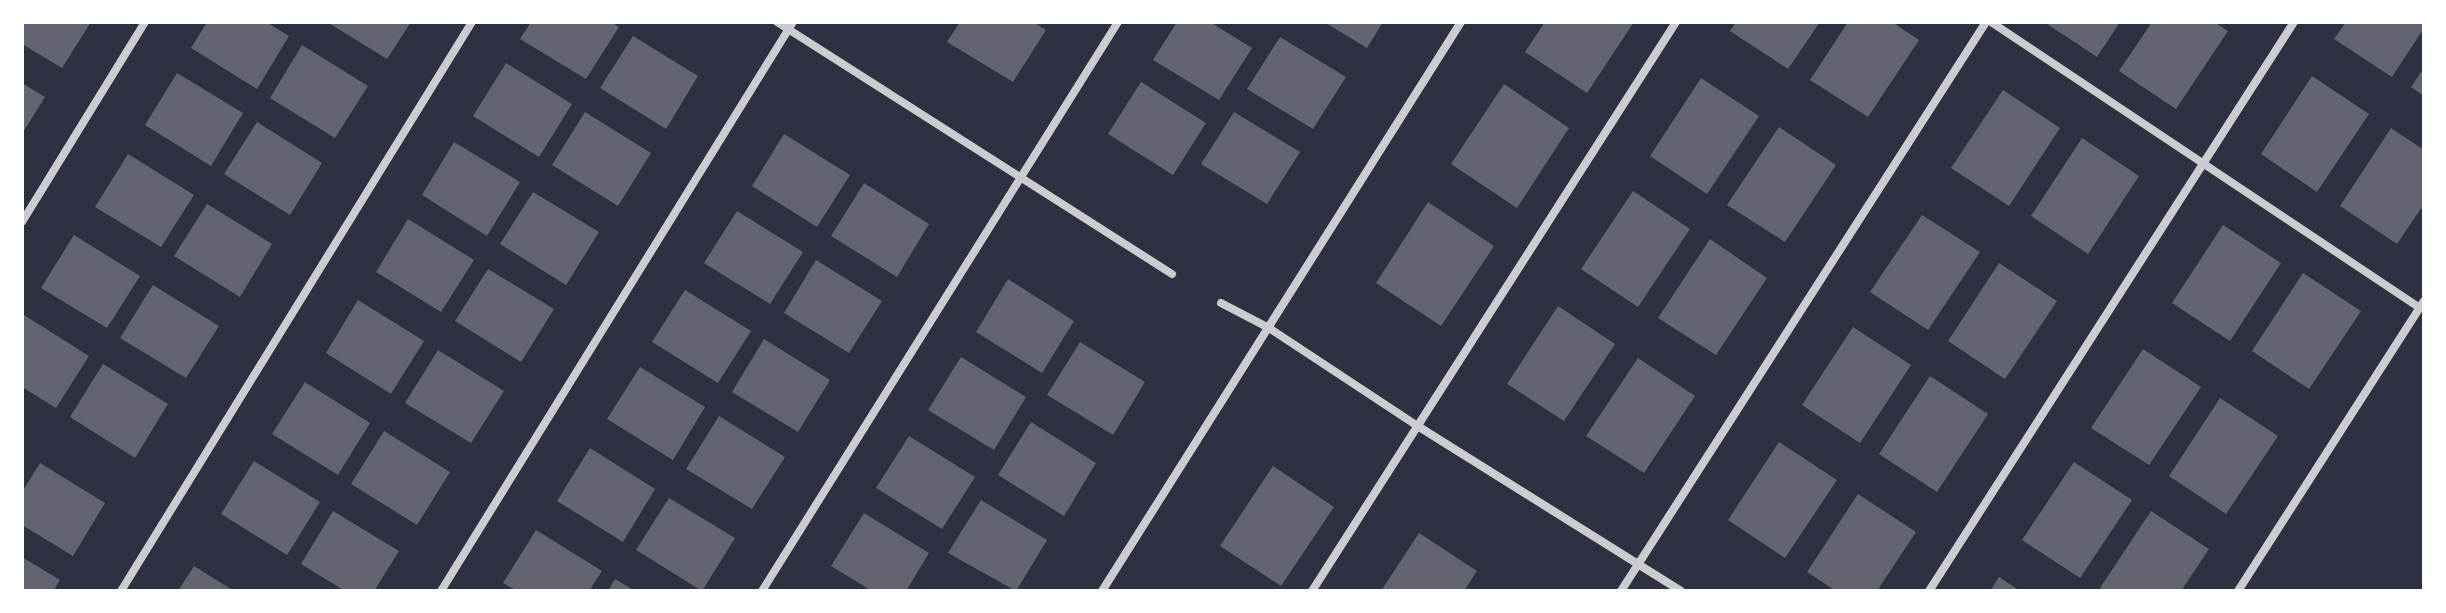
<!DOCTYPE html>
<html>
<head>
<meta charset="utf-8">
<style>
	body { margin:0 }
	#map { position:relative; width:2446px; height:613px; overflow:hidden; background:#2d3142; font-family:Georgia,serif }
	canvas { display:block }
	.frame { position:absolute; inset:0; border:24px solid #fff; pointer-events:none }
</style>
</head>
<body>
<div id="map">
<canvas width="2446" height="613"></canvas>
<div class="frame"></div>
</div>
<script>
const context = document.querySelector('canvas').getContext('2d');
context.lineJoin = 'round';
function paint(path, color) {
  context.fillStyle = color;
  context.fill(path, 'evenodd');
}
function poly(rows) {
  const path = new Path2D();
  for (const r of rows) {
    path.moveTo(r[0], r[1]);
    for (let i = 2; i < r.length; i += 2) path.lineTo(r[i], r[i + 1]);
  }
  return path;
}
function stroke(path, color, width, dash) {
  context.strokeStyle = color;
  context.lineWidth = width;
  context.lineCap = dash ? 'butt' : 'round';
  context.setLineDash(dash || []);
  context.stroke(path);
}
const building = poly([
	[22,22,91,22,62,68,22,44],
	[207,22,266,22,289,36,257,89,191,48],
	[327,22,411,22,387,59],
	[531,22,611,22,619,27,586,79,520,39],
	[960,22,1033,22,1046,30,1013,82,947,42],
	[1177,22,1210,22,1252,48,1219,100,1153,60],
	[1324,22,1383,22,1367,48],
	[1545,22,1634,22,1587,93,1525,52],
	[1736,22,1820,22,1788,69,1730,31],
	[1848,22,1892,22,1919,40,1868,117,1810,80],
	[2044,22,2120,22,2097,57],
	[2152,22,2214,22,2228,31,2176,109,2119,71],
	[2346,22,2424,22,2424,28,2392,77,2334,39],
	[633,36,698,76,666,129,600,88],
	[1280,37,1346,77,1313,129,1247,89],
	[302,45,368,86,335,138,270,98],
	[506,63,572,104,539,157,473,116],
	[2424,68,2424,96,2411,87],
	[177,73,243,113,211,166,145,125],
	[2312,76,2369,114,2317,192,2261,154],
	[1701,78,1759,116,1707,194,1650,156],
	[1141,82,1206,123,1173,175,1108,134],
	[22,83,45,97,22,134],
	[1504,84,1569,128,1517,208,1451,164],
	[2003,90,2060,128,2009,206,1951,168],
	[585,112,651,153,618,206,552,165],
	[1234,112,1300,152,1267,204,1201,164],
	[257,122,322,163,290,215,224,174],
	[1779,127,1836,165,1785,242,1727,205],
	[2391,128,2424,150,2424,204,2397,244,2340,206],
	[784,134,850,175,817,227,752,186],
	[2082,138,2139,176,2088,254,2031,216],
	[454,142,520,182,487,236,422,195],
	[128,154,194,195,161,247,95,207],
	[864,183,929,224,897,277,831,236],
	[1633,191,1690,229,1638,307,1581,269],
	[533,192,599,232,566,285,500,244],
	[1428,202,1494,246,1441,326,1376,283],
	[207,204,272,244,240,297,174,256],
	[737,211,803,252,770,304,704,263],
	[1922,215,1980,252,1928,330,1870,292],
	[408,219,474,260,441,312,376,272],
	[2223,225,2281,263,2230,341,2172,303],
	[74,235,140,276,107,328,41,288],
	[1710,239,1767,278,1716,355,1658,318],
	[816,260,882,301,849,353,784,313],
	[1999,263,2057,301,2005,379,1948,341],
	[488,269,554,309,521,362,455,321],
	[2303,273,2361,311,2309,389,2252,351],
	[1008,279,1074,321,1042,373,976,332],
	[153,285,219,326,186,378,120,338],
	[685,290,751,331,718,383,652,342],
	[358,300,424,341,391,394,326,353],
	[1558,306,1615,344,1564,421,1507,384],
	[24,315,89,356,56,408,22,387],
	[1853,327,1911,365,1860,443,1802,405],
	[764,339,830,380,798,432,732,392],
	[1080,342,1145,382,1113,435,1047,395],
	[2143,349,2201,387,2149,465,2091,428],
	[438,350,504,391,471,443,405,403],
	[961,357,1026,397,994,450,928,410],
	[1638,358,1695,396,1644,473,1586,436],
	[103,364,168,404,135,458,70,417],
	[640,367,705,407,673,460,607,419],
	[1930,376,1988,414,1937,492,1879,454],
	[305,382,370,423,338,475,272,434],
	[2220,398,2278,436,2226,514,2169,476],
	[719,416,785,457,752,509,686,469],
	[1031,422,1096,463,1064,516,998,475],
	[384,431,450,472,417,525,351,484],
	[909,436,975,477,942,529,876,488],
	[1779,442,1837,480,1785,558,1728,520],
	[590,448,655,489,623,542,557,501],
	[254,461,320,502,287,555,221,514],
	[2074,462,2132,500,2080,578,2022,540],
	[40,463,105,503,73,556,22,525,22,492],
	[1273,466,1334,507,1281,586,1220,546],
	[1858,494,1916,532,1877,591,1836,591,1807,572],
	[669,498,735,538,702,591,636,550],
	[981,500,1047,540,1016,591,948,553],
	[333,511,399,551,374,591,345,591,301,564],
	[2151,511,2209,549,2181,591,2104,591,2100,588],
	[864,513,929,553,906,591,872,591,831,566],
	[536,530,602,571,589,591,517,591,503,583],
	[1419,533,1477,571,1464,591,1381,591],
	[22,557,60,580,53,591,22,591],
	[194,566,234,591,178,591],
	[1999,577,2020,591,1990,591],
	[615,579,635,591,608,591]
]);
const minor = poly([
	[777,22,1172,274],
	[1991,22,2420,308],
	[22,222,145,22],
	[1221,303,1269,328,1416,425,1681,591],
	[121,591,472,22],
	[441,591,793,22],
	[762,591,1118,22],
	[1102,591,1461,22],
	[1312,591,1676,22],
	[1621,591,1986,22],
	[1929,591,2294,22],
	[2238,591,2424,301]
]);
paint(building, '#626471');
stroke(minor, '#caccd0', 8);
</script>
</body>
</html>
